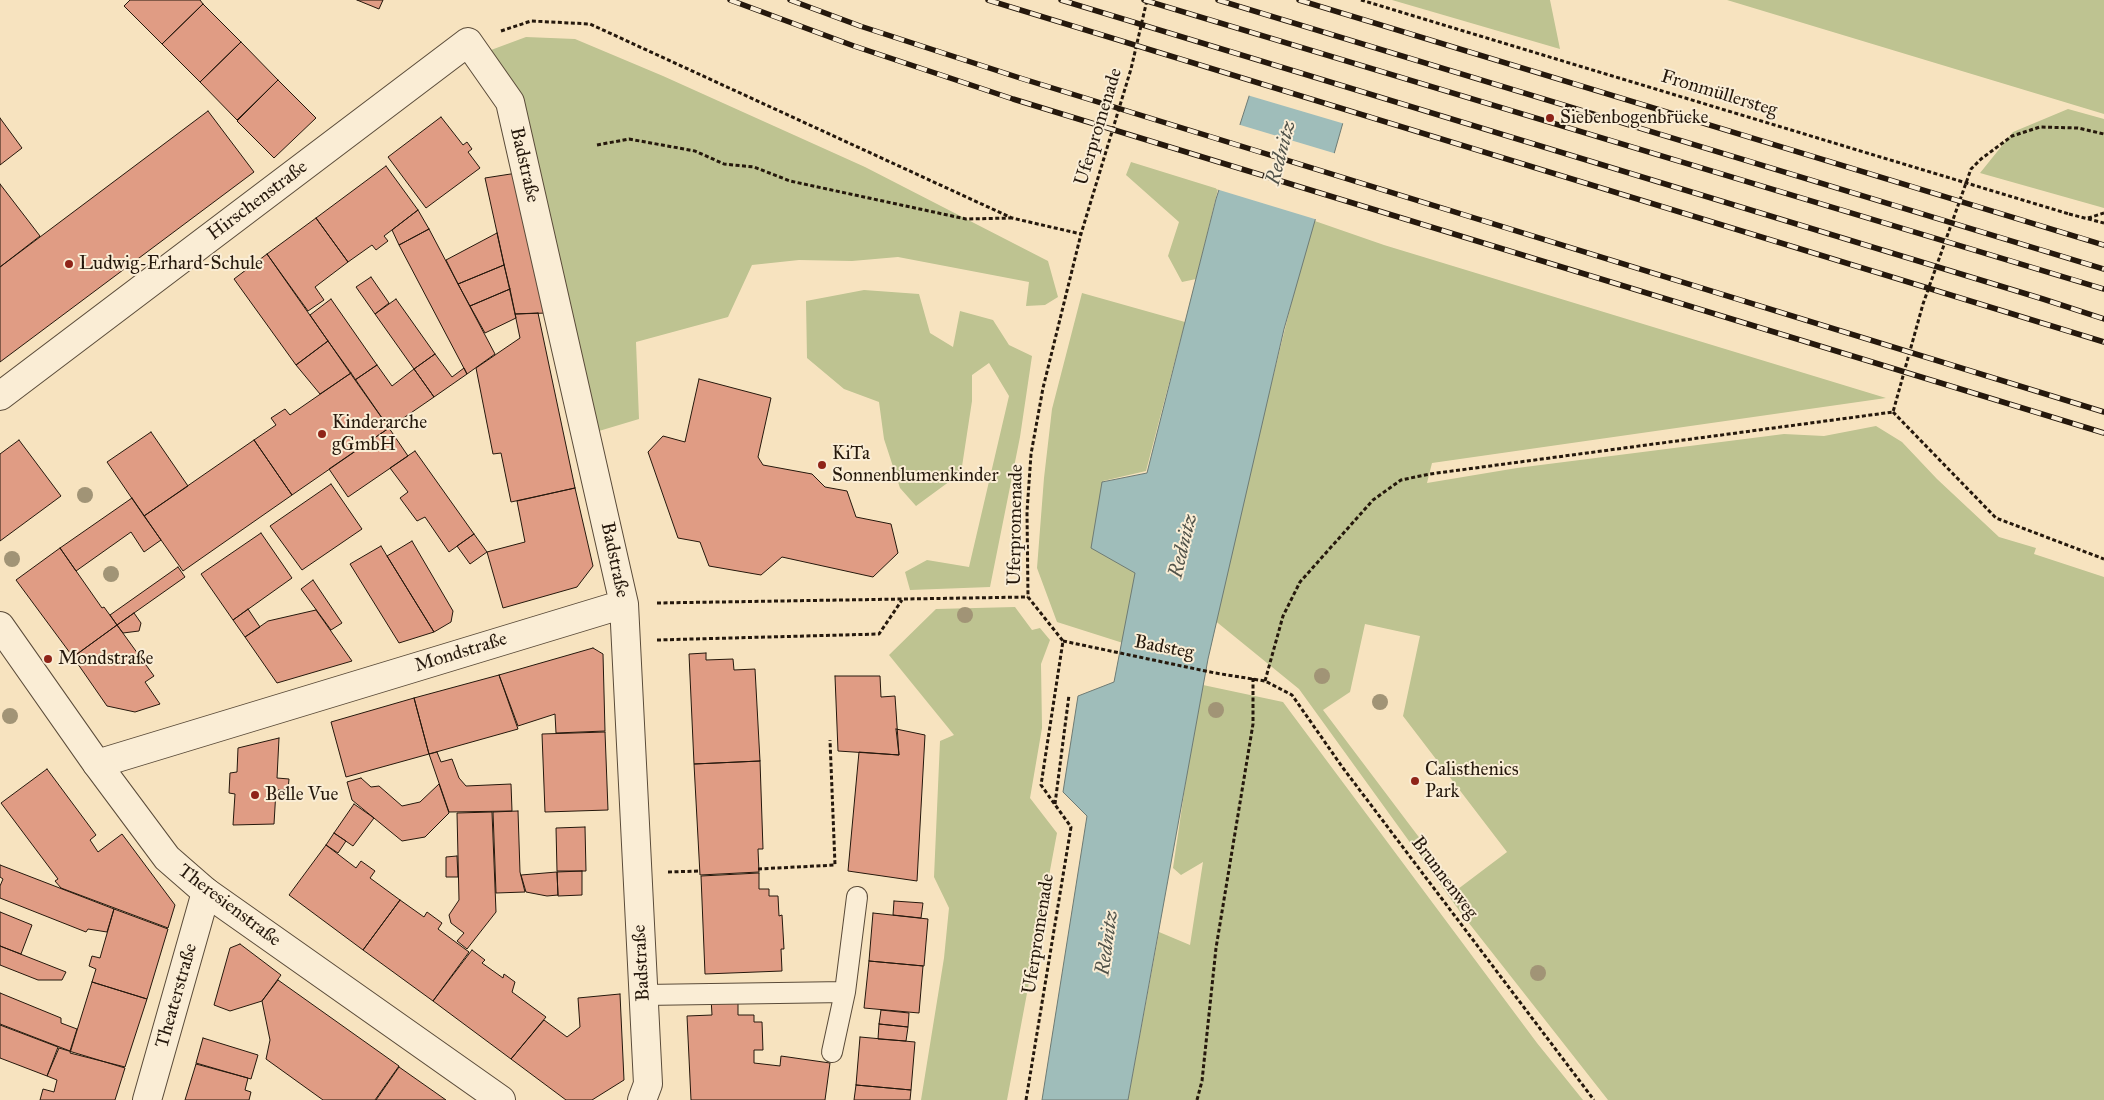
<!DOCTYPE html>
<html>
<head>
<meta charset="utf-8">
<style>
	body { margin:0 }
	canvas { display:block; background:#f7e3bf }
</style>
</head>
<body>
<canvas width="2104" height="1100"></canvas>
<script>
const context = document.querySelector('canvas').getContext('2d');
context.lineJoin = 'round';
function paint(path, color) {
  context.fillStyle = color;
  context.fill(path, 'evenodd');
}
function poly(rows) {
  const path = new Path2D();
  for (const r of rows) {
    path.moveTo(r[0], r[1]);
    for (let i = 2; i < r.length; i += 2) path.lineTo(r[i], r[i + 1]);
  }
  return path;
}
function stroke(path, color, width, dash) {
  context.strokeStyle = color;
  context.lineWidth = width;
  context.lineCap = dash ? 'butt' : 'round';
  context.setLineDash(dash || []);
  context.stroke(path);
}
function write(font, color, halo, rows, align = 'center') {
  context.font = font + ' "IM FELL Great Primer",serif';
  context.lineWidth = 4;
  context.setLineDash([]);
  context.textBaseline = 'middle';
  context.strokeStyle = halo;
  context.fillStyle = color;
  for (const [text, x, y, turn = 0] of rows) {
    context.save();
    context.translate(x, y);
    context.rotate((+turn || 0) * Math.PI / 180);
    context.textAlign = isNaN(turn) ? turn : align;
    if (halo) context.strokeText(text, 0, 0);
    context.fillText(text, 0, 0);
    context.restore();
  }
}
const green = poly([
	[1392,0,1550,0,1560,49],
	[1727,0,2104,0,2104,114],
	[526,37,575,39,663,76,865,167,1048,261,1058,297,1045,305,1026,306,1029,282,898,257,852,261,799,260,752,265,728,317,636,342,639,419,599,431,518,93,491,50],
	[2068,109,2104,119,2104,208,1980,173,2013,132],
	[1131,162,1218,189,1196,279,1182,282,1168,256,1179,222,1126,175],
	[1312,220,1384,245,1886,398,1432,463,1427,483,1517,468,1784,434,1824,436,1876,426,1902,442,1937,479,1999,537,2036,548,2034,554,2104,577,2104,1100,1608,1100,1461,913,1299,689,1213,619],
	[1365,624,1420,636,1403,716,1507,852,1458,889,1323,710,1350,692],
	[864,290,919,294,930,333,953,347,960,311,993,320,1009,345,1032,356,1020,437,990,587,910,590,905,572,927,560,969,567,1009,396,989,363,972,375,972,401,961,473,916,506,900,488,884,439,879,402,844,389,807,358,806,301],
	[1082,293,1185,322,1146,471,1103,481,1092,547,1136,573,1123,643,1057,622,1037,568,1044,478,1052,409],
	[1015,607,1032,630,1040,628,1050,640,1041,664,1042,728,1030,798,1057,833,1007,1100,921,1100,944,958,949,908,934,877,940,741,954,735,889,655,936,609],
	[1203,685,1283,702,1537,1043,1583,1100,1128,1100,1159,932,1190,945,1203,862,1181,875,1173,868,1187,773]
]);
const water = poly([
	[1280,0,1378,0,1284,329,1208,659,1128,1100,1042,1100,1087,816,1063,792,1078,696,1114,682,1135,573,1091,548,1102,482,1147,473,1216,199,1280,0]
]);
const pier = poly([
	[1277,0,1381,0,1345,124,1247,95],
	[1237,124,1337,154,1318,220,1216,189]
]);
const building = poly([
	[130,0,200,0,203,4,162,44,124,6,130,0],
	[357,0,383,0,379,9,357,0],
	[203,4,241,42,200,82,162,44,203,4],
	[241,42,278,80,237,120,200,82,241,42],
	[278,80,316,118,274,158,237,121,278,80],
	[208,111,254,172,0,362,0,267,208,111],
	[441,117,463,145,467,142,472,149,468,152,480,168,426,208,388,157,441,117],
	[0,118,22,148,0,165,0,118],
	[386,166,418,210,384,236,388,241,376,250,372,245,348,262,316,218,386,166],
	[517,173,547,313,515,314,485,178,517,173],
	[0,184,40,236,0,267,0,184],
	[418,210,429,229,399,245,392,230,418,210],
	[316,218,348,262,315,287,324,300,308,311,267,254,316,218],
	[429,229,495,354,467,374,399,245,429,229],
	[497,233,504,265,458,284,446,260,497,233],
	[267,254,328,341,296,365,234,279,267,254],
	[504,265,510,289,470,306,458,284,504,265],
	[371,277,389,303,375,314,356,287,371,277],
	[510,289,516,318,485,333,470,306,510,289],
	[331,299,377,365,355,380,310,315,331,299],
	[396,299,435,354,414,369,375,314,396,299],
	[538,313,575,488,511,502,501,453,493,454,476,368,520,338,515,314,538,313],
	[328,341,351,373,320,394,296,365,328,341],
	[435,354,452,377,464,368,467,374,434,397,414,369,435,354],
	[377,365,392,386,414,369,434,397,389,428,355,380,377,365],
	[351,373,389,428,292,495,254,440,276,425,271,418,285,409,290,415,351,373],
	[699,379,771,398,758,457,763,465,812,474,825,487,847,491,856,517,891,524,898,553,873,577,782,557,761,575,709,566,700,542,678,538,648,452,663,436,685,442,699,379],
	[389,428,408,456,348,497,329,469,389,428],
	[151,432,188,486,144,516,107,462,151,432],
	[19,440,61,496,0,541,0,454,19,440],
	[254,440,292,495,183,571,144,516,254,440],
	[415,451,474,534,449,552,425,517,417,521,400,498,408,492,390,468,415,451],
	[331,484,362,529,302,570,270,526,331,484],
	[575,488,593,566,577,587,503,608,487,552,525,542,517,501,575,488],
	[132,498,161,540,144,552,131,532,76,571,60,548,132,498],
	[261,533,292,578,233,620,201,574,261,533],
	[474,534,487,552,470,564,457,546,474,534],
	[412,541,453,611,451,622,434,632,387,556,412,541],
	[381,546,387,556,434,632,399,643,350,564,381,546],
	[60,548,102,608,104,607,117,625,73,657,16,580,60,548],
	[178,567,185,577,117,625,110,615,178,567],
	[313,580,342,623,331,630,301,589,313,580],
	[248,609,260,627,245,637,233,620,248,609],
	[316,610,352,661,277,683,245,637,268,621,316,610],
	[134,613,141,623,139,631,123,633,117,625,134,613],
	[117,625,154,676,145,682,160,704,135,712,107,706,73,657,117,625],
	[593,648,603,654,605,731,556,733,555,714,518,726,499,675,593,648],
	[706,653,706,660,733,659,734,670,755,669,760,761,694,764,689,654,706,653],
	[499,675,518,729,429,754,414,698,499,675],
	[835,676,880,676,881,697,895,696,899,755,838,751,835,676],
	[414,698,429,754,346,777,331,722,414,698],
	[896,729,925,735,917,881,848,871,859,752,899,755,896,729],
	[605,732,608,810,545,812,542,734,605,732],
	[279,738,277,778,289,779,288,790,276,790,274,824,233,825,235,794,229,793,230,773,237,772,238,748,279,738],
	[437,752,441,762,452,759,459,778,466,786,511,784,512,811,449,812,429,754,437,752],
	[760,761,763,849,758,849,759,872,700,875,694,764,760,761],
	[47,769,96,835,90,840,98,852,122,834,175,905,168,928,61,888,55,881,58,879,1,803,47,769],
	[361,778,371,787,379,786,402,806,420,802,439,784,449,813,425,837,402,841,352,800,347,782,361,778],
	[354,804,374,818,353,846,334,833,354,804],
	[518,811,520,872,525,892,496,893,493,812,518,811],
	[492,812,496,912,467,949,457,941,464,933,451,923,449,915,459,900,457,813,492,812],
	[585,827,586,871,557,871,556,828,585,827],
	[334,833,346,841,338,853,326,845,334,833],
	[326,845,356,868,361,861,375,871,370,878,400,900,363,950,289,895,326,845],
	[457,856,458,877,446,877,446,857,457,856],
	[0,865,114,909,107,932,88,929,86,932,0,898,0,886,3,879,0,877,0,865],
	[582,871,582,895,558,896,557,872,582,871],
	[557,872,558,895,547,896,526,892,521,875,557,872],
	[759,873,759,889,769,889,769,896,778,896,779,916,782,915,784,949,781,949,782,971,705,974,701,876,759,873],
	[400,900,424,917,427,912,442,923,438,929,469,952,433,1001,363,950,400,900],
	[894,901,923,903,921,918,893,915,894,901],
	[114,909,168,929,147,999,92,982,96,969,89,966,92,956,100,958,114,909],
	[0,912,32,925,21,954,0,946,0,912],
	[873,913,928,919,924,966,869,961,873,913],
	[240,944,281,975,262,1001,230,1011,214,1005,230,948,240,944],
	[0,946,66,972,62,980,38,980,0,965,0,946],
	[472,950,485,960,482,963,503,978,504,974,515,982,512,992,546,1017,511,1059,433,1001,472,950],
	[869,961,923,966,919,1013,864,1008,869,961],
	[278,980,399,1066,375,1100,323,1100,266,1059,270,1040,262,1001,278,980],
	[92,982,147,999,125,1067,70,1053,92,982],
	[0,993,61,1018,61,1023,77,1029,70,1051,0,1024,0,993],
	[620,994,624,1080,592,1100,566,1100,511,1059,544,1020,567,1037,580,1027,578,998,620,994],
	[738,997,738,1015,754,1015,754,1022,762,1022,763,1050,754,1050,754,1063,780,1066,781,1056,830,1063,825,1100,691,1100,687,1016,712,1015,711,998,738,997],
	[881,1010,909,1013,908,1027,879,1024,881,1010],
	[879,1024,908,1027,906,1041,878,1039,879,1024],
	[0,1025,58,1047,47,1076,0,1058,0,1025],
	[860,1037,915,1042,911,1090,856,1085,860,1037],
	[203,1038,258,1055,251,1079,196,1063,203,1038],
	[59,1048,125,1068,115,1100,40,1100,43,1089,54,1092,57,1080,47,1076,59,1048],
	[196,1064,248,1078,245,1090,251,1092,249,1100,185,1100,196,1064],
	[399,1067,446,1100,376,1100,399,1067],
	[856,1085,911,1090,910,1100,854,1100,856,1085]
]);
const path = poly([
	[501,31,531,21,590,24,1012,218,1081,234],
	[597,145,629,139,695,151,724,164,754,167,790,181,966,219,1012,218],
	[2069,214,2104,223],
	[2088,218,2104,213],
	[1893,412,1996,518,2104,559],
	[657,603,1028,597],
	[657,640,879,634,902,600],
	[1063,641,1215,673,1265,681,1292,695,1343,768,1594,1100],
	[1265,681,1283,616,1300,582,1373,500,1401,480,1430,474,1893,412,1923,304,1971,169,1981,159,2012,136,2040,127,2078,128,2104,134],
	[1055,804,1069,695],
	[758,869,835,865,830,740],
	[668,872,700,871],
	[1026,1100,1071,827,1041,785,1063,641,1028,597,1027,512,1031,454,1043,388,1081,234,1131,69,1147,0],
	[1197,1100,1202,1081,1216,948,1253,724,1253,678]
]);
const service = poly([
	[845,992,857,897],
	[644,995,845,992,832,1052]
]);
const minor = poly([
	[0,396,468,42,510,102,624,604,648,1084,642,1100],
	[97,764,624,604],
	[147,1100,206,892]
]);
const tertiary = poly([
	[0,626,97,764,167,858,206,892,501,1100]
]);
const rail = poly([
	[730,0,854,46,1013,99,2104,433],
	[790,0,860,26,1020,78,2104,412],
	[988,0,2104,342],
	[1061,0,2043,299,2104,319],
	[1144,0,2104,289],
	[1218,0,2104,269],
	[1299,0,2104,245]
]);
const pathBridge = poly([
	[1361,0,2069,214]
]);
const trees = [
	[85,495],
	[12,559],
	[111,574],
	[965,615],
	[1322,676],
	[1380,702],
	[1216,710],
	[10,716],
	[1538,973]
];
const markers = [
	[1550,118,5,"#8f2418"],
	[69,264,5,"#8f2418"],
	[322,434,5,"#8f2418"],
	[822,465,5,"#8f2418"],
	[48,659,5,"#8f2418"],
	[1415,781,5,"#8f2418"],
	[255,795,5,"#8f2418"]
];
const streetNames = [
	["Fronmüllersteg",1719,94,17],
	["Uferpromenade",1099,127,-73],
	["Badstraße",524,165,77],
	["Hirschenstraße",258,201,-37],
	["Uferpromenade",1016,525,-89],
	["Badstraße",614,560,78],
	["Badsteg",1164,648,11],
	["Mondstraße",461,653,-17],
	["Brunnenweg",1444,878,53],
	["Theresienstraße",229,906,37],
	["Uferpromenade",1039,934,-81],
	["Badstraße",642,963,-93],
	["Theaterstraße",177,996,-74]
];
const poiNames = [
	["Siebenbogenbrücke",1560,118],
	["Ludwig-Erhard-Schule",79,264],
	["Kinderarche",332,423],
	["gGmbH",332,445],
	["KiTa",832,454],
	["Sonnenblumenkinder",832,476],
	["Mondstraße",58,659],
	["Calisthenics",1425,770],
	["Park",1425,792],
	["Belle Vue",265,795]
];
const waterNames = [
	["Rednitz",1282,153,-75],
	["Rednitz",1184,546,-76],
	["Rednitz",1108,943,-82]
];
paint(green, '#bec391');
paint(water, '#9fbdba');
stroke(water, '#6e7b74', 1);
paint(pier, '#f7e3bf');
paint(building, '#e09c84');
stroke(building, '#25180c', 1);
stroke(service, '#5a4b39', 22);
stroke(minor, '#5a4b39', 30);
stroke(tertiary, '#5a4b39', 30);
stroke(path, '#25180c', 3, [4, 2.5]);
stroke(service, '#faedd5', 20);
stroke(minor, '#faedd5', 28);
stroke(tertiary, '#faedd5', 28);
stroke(rail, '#25180c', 5.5);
stroke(rail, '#faedd5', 4, [11]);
stroke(pathBridge, '#25180c', 3, [4, 2.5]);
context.fillStyle = '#a19476';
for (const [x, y] of trees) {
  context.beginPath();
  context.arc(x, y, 8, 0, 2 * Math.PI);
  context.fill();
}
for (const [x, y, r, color] of markers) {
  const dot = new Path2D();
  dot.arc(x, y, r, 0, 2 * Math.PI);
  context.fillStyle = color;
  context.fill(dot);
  stroke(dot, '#faedd5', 2);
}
write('19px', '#25180c', '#faedd5', streetNames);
write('19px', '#25180c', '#faedd5', poiNames, 'left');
write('italic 20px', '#505249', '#faedd5', waterNames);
</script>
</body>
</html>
